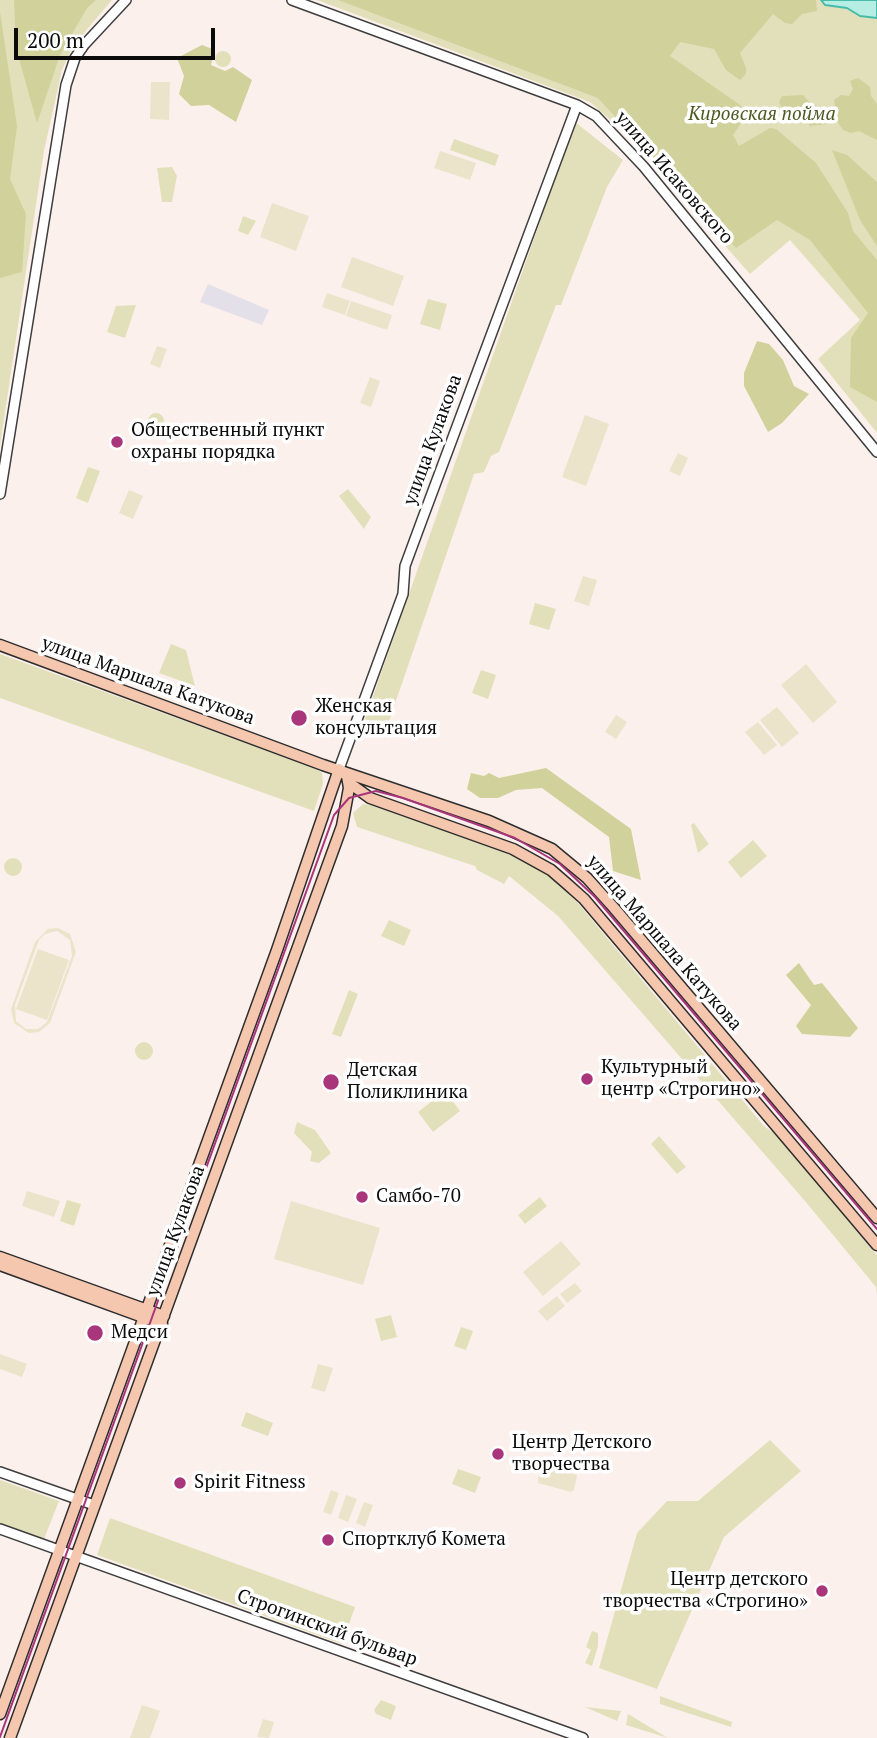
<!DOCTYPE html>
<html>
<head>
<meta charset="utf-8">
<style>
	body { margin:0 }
	#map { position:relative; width:877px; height:1738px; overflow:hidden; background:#fcf0ec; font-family:"PT Serif",serif }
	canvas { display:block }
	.scale { position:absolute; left:14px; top:28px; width:201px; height:32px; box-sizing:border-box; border:4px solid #0b0b0b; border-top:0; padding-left:9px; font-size:21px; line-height:24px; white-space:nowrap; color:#0b0b0b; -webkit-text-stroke:5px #fff; paint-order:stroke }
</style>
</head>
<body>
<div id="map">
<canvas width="877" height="1738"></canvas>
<div class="scale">200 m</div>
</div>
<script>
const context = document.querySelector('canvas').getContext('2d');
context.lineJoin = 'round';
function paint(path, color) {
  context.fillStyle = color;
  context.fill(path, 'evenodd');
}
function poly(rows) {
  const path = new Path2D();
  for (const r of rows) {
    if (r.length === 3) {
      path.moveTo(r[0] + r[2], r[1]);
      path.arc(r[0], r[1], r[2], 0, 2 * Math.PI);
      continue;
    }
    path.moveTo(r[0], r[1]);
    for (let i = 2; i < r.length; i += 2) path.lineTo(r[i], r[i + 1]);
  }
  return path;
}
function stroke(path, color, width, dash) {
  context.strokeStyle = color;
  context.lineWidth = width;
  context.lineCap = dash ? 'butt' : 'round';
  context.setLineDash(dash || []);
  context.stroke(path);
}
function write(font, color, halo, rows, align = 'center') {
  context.font = font + ' "PT Serif",serif';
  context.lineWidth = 7;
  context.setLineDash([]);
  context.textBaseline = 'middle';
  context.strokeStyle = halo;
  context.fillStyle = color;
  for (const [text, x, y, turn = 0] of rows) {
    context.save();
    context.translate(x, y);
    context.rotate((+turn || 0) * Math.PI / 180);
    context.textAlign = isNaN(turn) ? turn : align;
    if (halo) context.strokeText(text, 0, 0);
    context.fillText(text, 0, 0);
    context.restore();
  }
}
const industrial = poly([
	[208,284,269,310,262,325,200,302]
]);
const green = poly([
	[0,0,112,0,73,46,62,70,44,151,0,446],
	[317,0,821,0,825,5,847,8,860,16,877,18,877,433,818,359,860,320,790,240,750,274,626,134,590,102],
	[223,59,8],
	[575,122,623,160,607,187,561,305,556,305,499,452,491,456,484,472,474,474,387,727,365,719],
	[454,139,499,155,495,166,450,150],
	[172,167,177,176,172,202,162,202,157,168],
	[243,216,256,221,248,235,238,231],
	[428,299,447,304,440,330,420,324],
	[136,305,125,338,107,332,116,306],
	[156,421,8],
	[88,467,100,471,88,503,76,498],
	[348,489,371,517,364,529,339,496],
	[535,603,556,609,549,630,529,624],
	[171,644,186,650,195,686,159,673],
	[0,654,317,769,322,773,323,784,314,811,0,698],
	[481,670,496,675,488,699,472,693],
	[363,804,372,805,501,849,536,867,556,882,577,902,764,1126,778,1136,877,1255,877,1295,876,1287,805,1201,558,916,509,876,504,884,477,870,475,866,357,827,353,813],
	[694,823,709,844,698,853,691,825],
	[753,840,767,856,741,878,728,862],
	[13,867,9],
	[389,920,411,930,404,946,381,936],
	[349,990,358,994,341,1037,332,1034],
	[144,1051,9],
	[445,1091,460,1111,433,1132,418,1112],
	[297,1122,315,1130,331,1153,319,1163,310,1161,312,1152,294,1133],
	[659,1136,686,1167,677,1174,651,1144],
	[540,1197,547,1206,525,1224,518,1215],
	[67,1200,81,1204,74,1226,60,1221],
	[391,1315,397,1337,381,1341,375,1319],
	[461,1327,473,1331,466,1350,454,1346],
	[246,1412,273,1423,268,1436,241,1426],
	[770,1440,801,1471,724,1537,657,1689,599,1668,637,1533,667,1501,698,1501],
	[458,1469,481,1477,475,1493,452,1484],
	[0,1480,59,1501,44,1539,0,1524],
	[110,1518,355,1607,342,1644,97,1555],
	[592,1631,598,1633,598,1646,592,1666,585,1663,591,1650,586,1647],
	[660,1696,732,1722,731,1727,660,1704],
	[381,1700,396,1706,391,1720,376,1714,374,1710],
	[585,1707,621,1711,617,1721],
	[628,1714,668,1738,626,1725]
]);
const forest = poly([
	[14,0,96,0,87,8,60,55,37,123,16,48],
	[338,0,816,0,817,11,802,14,792,24,785,23,773,14,740,53,746,68,746,74,740,80,726,70,714,49,680,42,670,56,740,105,747,114,733,135,739,146,770,128,776,129,816,163,848,213,853,231,877,260,877,402,850,387,851,338,868,313,810,240,777,220,736,248,598,98],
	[0,12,17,126,10,179,26,214,22,272,0,278],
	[202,45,215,50,211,65,225,71,233,67,252,80,236,122,209,105,191,106,179,94,184,76,177,58],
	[858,78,870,87,871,96,877,104,877,140,859,131,851,133,843,130,838,123,834,100,841,95,849,96,853,89,850,81],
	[803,95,811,104,824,108,826,124,810,126,805,119,785,114,779,102,782,96],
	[832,150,847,155,877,182,877,246,860,220],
	[757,341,769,344,783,360,794,386,809,394,782,423,768,432,744,386,744,373],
	[546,768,631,829,641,880,613,871,609,837,542,788,516,790,498,798,480,798,467,789,471,773,484,776,489,773,499,778],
	[799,963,814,985,822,983,858,1028,850,1037,802,1034,796,1026,811,1005,786,975]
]);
const pitch = poly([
	[151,82,170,82,169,120,150,119],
	[440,151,476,163,470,180,434,168],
	[272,203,309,216,296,251,260,237],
	[352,257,404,276,393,306,341,287],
	[327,293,350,301,345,315,322,307],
	[351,301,392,315,387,330,346,316],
	[157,346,167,349,160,368,150,364],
	[370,377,380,381,371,407,360,403],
	[585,415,609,424,586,486,562,477],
	[678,453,688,458,680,476,669,471],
	[129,490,143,496,133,519,119,513],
	[583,576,597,580,589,606,574,601],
	[806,664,837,702,813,723,781,685],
	[777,707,799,733,782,747,760,720],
	[616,715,627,722,616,739,605,732],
	[758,722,777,745,764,755,745,732],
	[48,929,58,928,70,934,76,952,50,1023,39,1032,29,1033,14,1023,11,1009,35,942],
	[57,931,70,940,72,956,47,1022,38,1029,26,1029,16,1021,15,1005,39,940,45,934],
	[38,949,69,960,47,1020,16,1009],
	[27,1191,60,1201,54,1217,22,1206],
	[291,1201,380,1228,363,1285,274,1259],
	[561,1241,581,1264,543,1296,523,1272],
	[575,1283,582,1291,567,1303,560,1294],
	[557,1296,565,1306,547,1321,538,1311],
	[0,1354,27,1364,22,1377,0,1369],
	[318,1364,333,1368,325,1392,311,1388],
	[543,1466,577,1475,574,1490,571,1492,538,1483,539,1470],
	[331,1490,339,1493,331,1515,323,1512],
	[346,1495,357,1499,348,1522,338,1518],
	[364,1502,373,1505,365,1527,356,1523],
	[142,1705,160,1711,150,1738,130,1738],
	[263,1719,274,1722,269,1738,257,1737]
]);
const water = poly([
	[821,0,877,0,877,18,860,16,847,8,825,5,821,0]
]);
const tertiary = poly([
	[292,0,577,105,596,116,644,167,877,452],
	[0,494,66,85,75,58,84,45,126,0],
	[339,769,403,594,405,566,422,520,577,105],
	[0,1472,94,1505],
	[0,1529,583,1738]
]);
const secondary = poly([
	[0,645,323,765,489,821,552,849,587,878,614,908,877,1218],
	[348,782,370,798,513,849,551,870,566,883,584,899,877,1245],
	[0,1257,164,1316],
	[0,1265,162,1324],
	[0,1714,277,950,339,769],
	[10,1738,342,826,349,788,347,776,339,769]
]);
const tram = poly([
	[0,1737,334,815,349,798,376,791,403,798,515,838,560,864,595,897,877,1229]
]);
const markers = [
	[117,442,7,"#a9357a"],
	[299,718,9,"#a9357a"],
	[587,1079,7,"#a9357a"],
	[331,1082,9,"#a9357a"],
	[362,1197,7,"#a9357a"],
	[95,1333,9,"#a9357a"],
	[498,1454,7,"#a9357a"],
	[180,1483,7,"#a9357a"],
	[328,1540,7,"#a9357a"],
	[822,1591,7,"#a9357a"]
];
const parkNames = [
	["Кировская пойма",762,115]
];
const streetNames = [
	["улица Исаковского",674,178,49],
	["улица Кулакова",433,440,-70],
	["улица Маршала Катукова",148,681,20],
	["улица Маршала Катукова",664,943,49],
	["улица Кулакова",176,1231,-70],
	["Строгинский бульвар",327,1628,20]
];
const poiNames = [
	["Общественный пункт",131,431],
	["охраны порядка",131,453],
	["Женская",315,707],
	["консультация",315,729],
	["Культурный",601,1068],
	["центр «Строгино»",601,1090],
	["Детская",347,1071],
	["Поликлиника",347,1093],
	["Самбо-70",376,1197],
	["Медси",111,1333],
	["Центр Детского",512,1443],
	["творчества",512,1465],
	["Spirit Fitness",194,1483],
	["Спортклуб Комета",342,1540],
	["Центр детского",808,1580,"right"],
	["творчества «Строгино»",808,1602,"right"]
];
paint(industrial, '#e3e0e9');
paint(green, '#e2e0ba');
paint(forest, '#d1d19b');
paint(pitch, '#ebe4ca');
paint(water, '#b7eee4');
stroke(water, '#47bbaa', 2);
stroke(tertiary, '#3e3e3e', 12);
stroke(secondary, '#2d2d2d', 13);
stroke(tertiary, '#fff', 9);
stroke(secondary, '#f5c7af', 10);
stroke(tram, '#a9357a', 2);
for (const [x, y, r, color] of markers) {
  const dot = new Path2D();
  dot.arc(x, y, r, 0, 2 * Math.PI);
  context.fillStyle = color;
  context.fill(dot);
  stroke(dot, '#fff', 2.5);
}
write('italic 19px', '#4d5a24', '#fff', parkNames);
write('19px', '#0b0b0b', '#fff', streetNames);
write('19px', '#0b0b0b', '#fff', poiNames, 'left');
</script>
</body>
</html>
